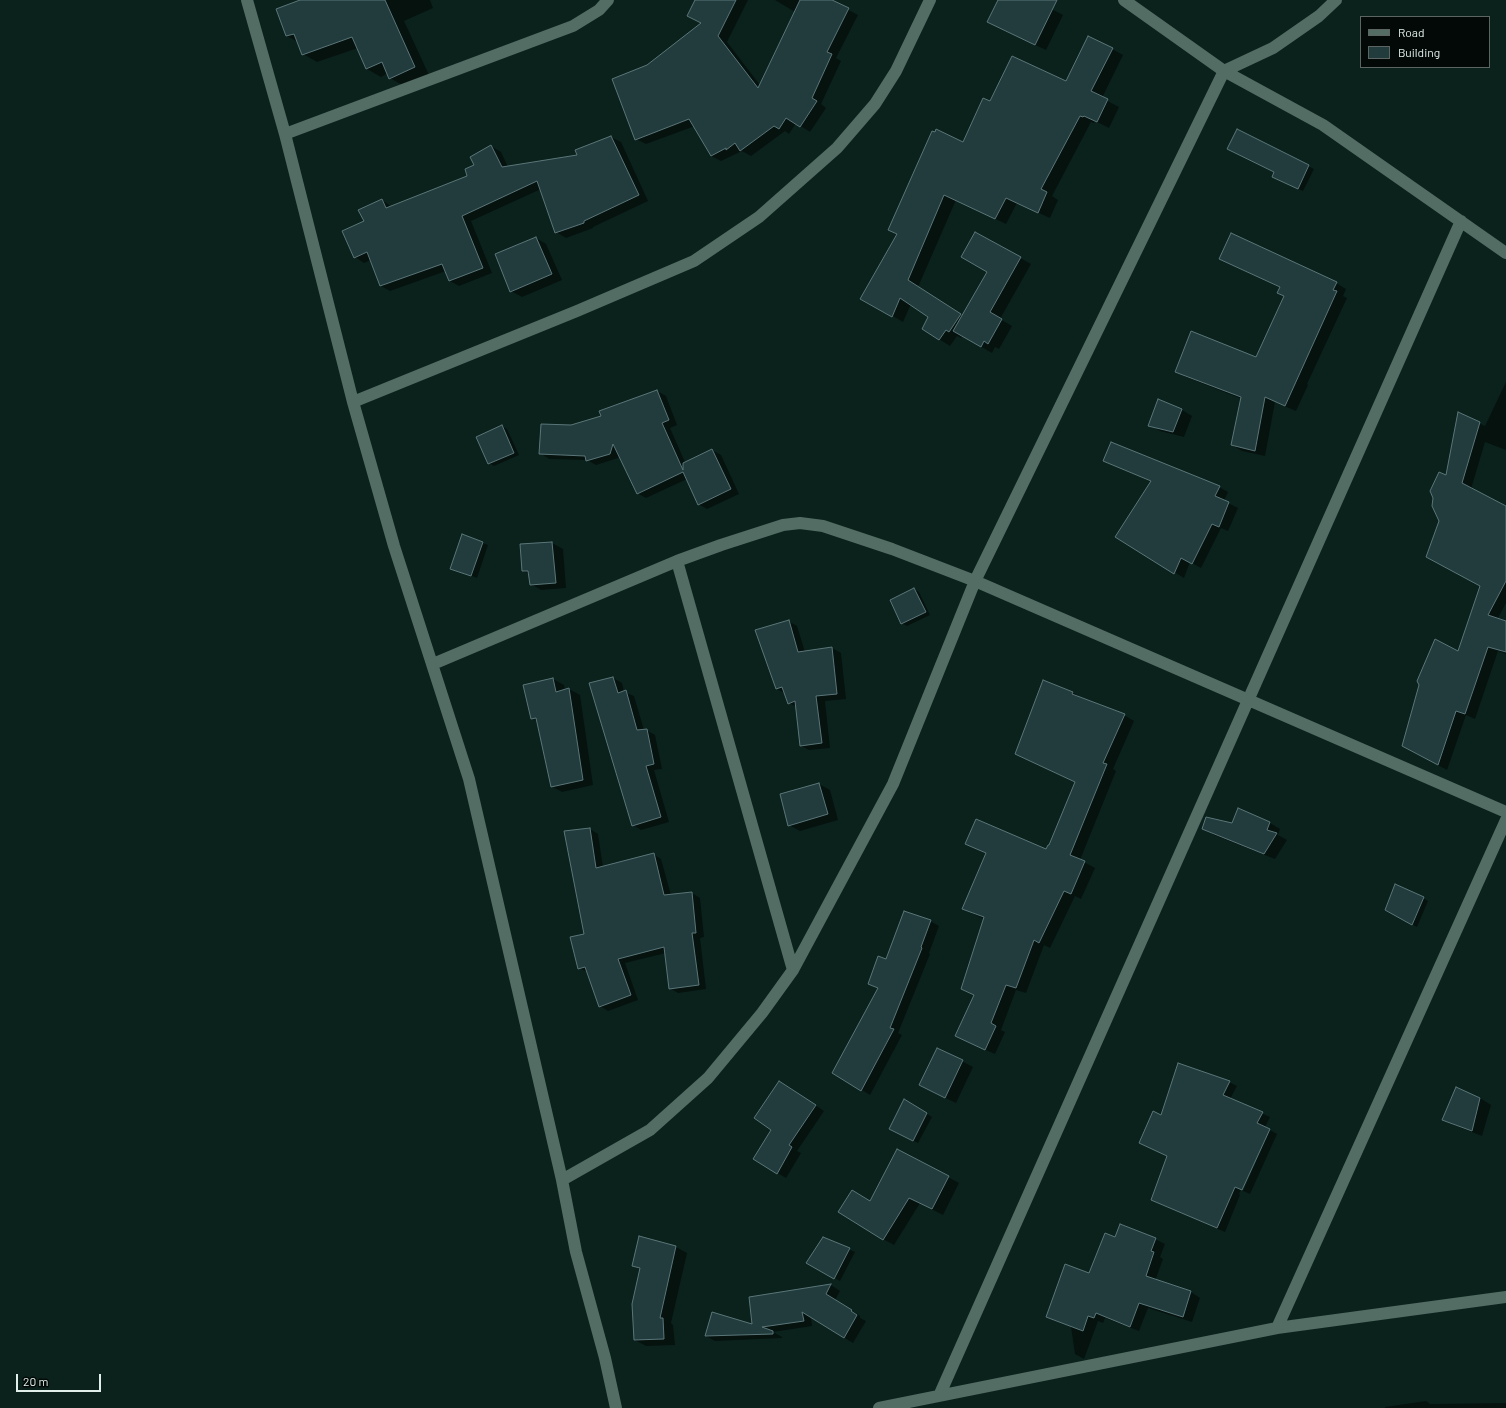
<!DOCTYPE html>
<html>
<head>
<meta charset="utf-8">
<style>
	body { margin:0 }
	#map { position:relative; width:1506px; height:1408px; overflow:hidden; background:#0b221c; font-family:Barlow,sans-serif }
	canvas { display:block }
	.legend { position:absolute; left:1360px; top:16px; width:130px; height:52px; box-sizing:border-box; background:#030907; border:1px solid #5c6562; margin:0; padding:5px 7px; list-style:none; font-size:12px; color:#e1efeb }
	.legend li { display:flex; align-items:center; gap:8px; height:20px }
	.legend b { width:20px; border:1px solid #5c6562 }
	.scale { position:absolute; left:16px; top:1374px; width:85px; height:18px; box-sizing:border-box; border:2px solid #e1efeb; border-top:0; padding-left:5px; font-size:12px; line-height:14px; white-space:nowrap; color:#e1efeb; -webkit-text-stroke:3px #030907; paint-order:stroke }
</style>
</head>
<body>
<div id="map">
<canvas width="1506" height="1408"></canvas>
<ul class="legend">
<li><b style="height:5px;background:#536c64"></b>Road</li>
<li><b style="height:11px;background:#223c3e"></b>Building</li>
</ul>
<div class="scale">20 m</div>
</div>
<script>
const context = document.querySelector('canvas').getContext('2d');
context.lineJoin = 'round';
function paint(path, color) {
  context.fillStyle = color;
  context.fill(path, 'evenodd');
}
function poly(rows) {
  const path = new Path2D();
  for (const r of rows) {
    path.moveTo(r[0], r[1]);
    for (let i = 2; i < r.length; i += 2) path.lineTo(r[i], r[i + 1]);
  }
  return path;
}
function stroke(path, color, width, dash) {
  context.strokeStyle = color;
  context.lineWidth = width;
  context.lineCap = dash ? 'butt' : 'round';
  context.setLineDash(dash || []);
  context.stroke(path);
}
const shadow = poly([
	[303,0,430,0,433,8,404,21,429,75,404,86,390,78,388,73,381,77,367,69,358,48,317,62,303,54,298,42,287,36],
	[697,0,748,0,727,42,760,85,795,12,775,0,830,0,858,15,836,58,841,61,821,104,826,108,810,132,796,123,789,134,785,131,751,156,742,151,721,161,711,156,695,126,646,144,636,139,648,66,702,24],
	[999,0,1034,0,1063,15,1046,50,999,28],
	[1112,49,1123,55,1102,98,1119,107,1109,128,1095,121,1094,123,1091,122,1052,196,1058,200,1050,218,1017,203,1006,224,956,200,918,287,963,316,988,272,975,233,1031,264,1000,319,1012,326,999,349,995,347,992,353,962,336,961,338,957,336,950,346,939,339,929,317,911,304,903,322,862,298,898,235,889,230,964,144,990,102,1067,82],
	[1237,131,1314,169,1303,191,1278,179,1275,172],
	[611,137,621,142,648,201,593,227,593,228,566,238,556,232,541,189,471,221,492,273,459,286,450,281,446,271,390,291,381,286,371,260,364,263,355,257,365,222,382,200,392,207,469,176,475,166,491,146,501,152,508,167,578,156],
	[536,238,546,244,562,280,522,297,511,291],
	[1230,264,1336,283,1346,289,1343,296,1347,298,1307,384,1308,385,1296,411,1275,402,1265,456,1242,451,1232,445,1242,399,1186,377,1176,371,1256,358,1285,296,1281,288],
	[1506,382,1506,450,1485,442,1471,489,1504,506,1506,505,1506,603,1497,620,1506,623,1506,654,1498,651,1475,719,1466,715,1447,770,1412,751,1420,684,1458,653,1481,586,1440,521,1446,477,1459,414,1485,426],
	[657,391,666,396,677,425,670,428,685,462,712,450,721,455,739,494,707,509,698,504,687,479,646,498,637,493,619,455,618,458,596,465,587,460,549,459,540,453,572,426,602,416],
	[1182,410,1192,416,1184,437,1160,431,1150,425],
	[502,426,507,429,519,455,494,466,489,463],
	[1114,465,1219,487,1228,492,1224,501,1238,508,1228,531,1221,528,1201,568,1190,562,1184,578,1117,537,1152,482],
	[463,536,488,545,477,578,452,568],
	[552,543,563,549,566,588,541,590,531,584,530,574,523,571,521,545],
	[914,589,919,592,930,615,907,626,902,623],
	[788,621,797,626,805,652,832,648,841,653,846,699,825,701,830,748,809,750,800,745,797,707,789,703,786,694,777,689,756,631],
	[613,678,622,683,624,692,634,696,644,730,646,730,655,735,662,769,654,770,669,822,641,830,633,825],
	[553,679,564,685,565,690,569,689,580,695,593,785,562,792,551,786,538,722,532,718],
	[1072,692,1082,698,1124,715,1134,721,1113,769,1116,771,1080,860,1095,868,1081,899,1075,896,1050,948,1044,945,1026,993,1016,990,1001,1030,1005,1032,995,1054,966,1041,975,996,984,919,963,909,986,854,966,843,1046,850,1050,847,1076,783,1016,754],
	[819,784,830,790,838,820,800,831,789,825],
	[1239,810,1270,823,1280,829,1278,835,1287,840,1275,859,1214,835,1203,829,1233,824],
	[590,829,598,834,603,867,653,854,661,859,671,895,692,893,700,898,704,937,700,938,706,989,678,993,670,988,666,953,625,963,638,1000,608,1011,600,1006,588,972,578,968,586,934,566,832],
	[1423,898,1428,901,1417,927,1386,910],
	[930,921,939,926,929,953,930,954,898,1033,902,1035,870,1095,833,1072,879,989,869,984,886,960],
	[938,1049,973,1067,956,1103,931,1091],
	[1229,1082,1237,1086,1230,1099,1270,1117,1265,1127,1269,1129,1239,1194,1240,1195,1225,1232,1152,1200,1172,1157,1140,1143,1162,1116],
	[789,1087,824,1111,797,1151,801,1153,786,1178,754,1159,772,1129],
	[1480,1098,1491,1105,1482,1136,1454,1125,1443,1119],
	[905,1100,932,1117,918,1143,895,1131],
	[1270,1130,1277,1134,1250,1194,1243,1191],
	[948,1177,959,1183,943,1215,920,1203,894,1245,883,1239,871,1202],
	[639,1238,676,1247,687,1253,671,1323,673,1325,675,1345,646,1346,635,1340,641,1270,633,1265],
	[823,1238,855,1252,840,1281,807,1262],
	[1116,1238,1155,1239,1165,1244,1160,1257,1163,1259,1155,1281,1191,1292,1200,1298,1192,1322,1148,1308,1139,1331,1105,1318,1103,1323,1098,1321,1084,1359,1075,1354,1068,1306],
	[831,1285,840,1291,835,1300,860,1316,860,1318,866,1321,853,1343,811,1317,812,1326,773,1332,782,1337,782,1338,715,1341,706,1336,713,1313,754,1326,750,1297],
	[1426,1401,1430,1404,1506,1403,1506,1408,1385,1408,1385,1407]
]);
const building = poly([
	[300,0,385,0,415,67,389,79,382,62,366,69,352,37,302,55,294,34,286,36,276,9,300,0],
	[695,0,736,0,718,36,758,88,800,0,832,0,849,8,827,52,832,54,812,98,817,101,800,127,786,118,779,129,774,126,740,151,735,143,726,150,726,148,711,156,689,119,635,140,612,79,647,65,701,23,687,16,695,0],
	[998,0,1057,0,1035,45,987,22,998,0],
	[1088,36,1113,48,1091,91,1108,99,1097,122,1084,116,1083,117,1080,116,1041,189,1047,192,1038,213,1006,198,995,219,944,195,908,280,961,314,949,332,946,330,939,340,922,329,928,317,900,298,892,317,860,299,897,234,888,230,932,131,935,132,936,129,963,142,983,98,990,101,1012,56,1066,81,1088,36],
	[1237,129,1309,165,1298,189,1272,177,1274,172,1227,149,1237,129],
	[611,136,639,195,584,221,584,223,555,233,537,181,462,216,483,268,449,281,442,264,380,286,367,252,354,258,342,231,364,221,358,210,382,199,386,208,467,176,465,169,474,165,470,157,491,145,502,167,577,155,575,150,611,136],
	[975,232,1021,257,990,312,1002,319,988,344,984,341,981,347,953,331,987,272,961,257,975,232],
	[1231,233,1337,282,1333,290,1337,291,1285,406,1265,397,1255,451,1231,445,1241,397,1175,372,1191,331,1256,357,1284,296,1277,293,1280,287,1219,259,1231,233],
	[536,237,552,274,510,292,495,254,536,237],
	[657,390,669,420,662,423,683,470,683,463,712,449,731,489,698,505,683,472,637,494,613,444,610,454,586,461,585,456,539,454,541,424,571,425,601,416,599,411,657,390],
	[1158,399,1182,409,1173,432,1148,426,1158,399],
	[1458,412,1480,422,1462,483,1506,506,1506,581,1488,615,1506,621,1506,652,1488,647,1465,714,1456,711,1438,765,1402,746,1419,685,1417,681,1435,639,1458,651,1480,586,1426,557,1439,521,1432,506,1433,498,1430,491,1439,472,1446,475,1458,412],
	[502,425,514,453,488,464,476,437,502,425],
	[1111,442,1220,486,1215,496,1229,502,1219,527,1212,524,1192,564,1181,558,1174,574,1115,537,1151,481,1103,461,1111,442],
	[462,534,483,542,471,576,450,569,462,534],
	[552,542,556,583,530,585,528,571,522,571,520,544,552,542],
	[914,588,926,612,901,624,890,600,914,588],
	[789,620,798,652,832,647,837,694,816,696,822,743,800,746,795,701,788,704,782,687,776,689,755,630,789,620],
	[613,677,618,693,626,690,637,730,647,729,654,764,646,766,661,817,632,826,589,683,613,677],
	[553,678,556,692,569,688,583,780,551,787,536,718,531,719,523,685,553,678],
	[1043,680,1073,692,1072,694,1125,714,1103,763,1107,764,1070,855,1085,861,1071,894,1064,891,1039,943,1034,940,1016,988,1006,985,991,1023,996,1026,985,1050,955,1036,974,995,961,989,984,917,962,909,986,853,965,844,976,819,1046,849,1048,845,1049,845,1075,782,1015,754,1043,680],
	[819,783,828,814,788,826,780,794,819,783],
	[1238,808,1270,822,1267,830,1277,833,1264,854,1202,829,1206,817,1232,823,1238,808],
	[590,828,596,868,654,853,664,895,692,892,696,933,692,933,699,985,669,989,664,947,618,959,631,995,599,1007,585,967,578,969,570,937,584,934,564,831,590,828],
	[1395,884,1424,897,1412,925,1385,910,1395,884],
	[904,911,931,920,921,947,922,948,890,1028,894,1029,861,1091,832,1073,878,988,868,984,878,956,886,959,904,911],
	[937,1048,963,1060,945,1098,919,1085,937,1048],
	[1178,1063,1230,1081,1223,1095,1263,1112,1257,1123,1270,1129,1242,1190,1235,1187,1217,1228,1151,1200,1167,1156,1139,1143,1153,1111,1161,1115,1178,1063],
	[779,1081,816,1105,789,1145,792,1147,777,1174,753,1159,771,1130,754,1118,779,1081],
	[1456,1087,1480,1098,1472,1131,1442,1120,1456,1087],
	[904,1099,927,1113,913,1141,889,1129,904,1099],
	[897,1149,949,1176,932,1209,909,1198,883,1240,838,1212,852,1190,870,1201,897,1149],
	[1120,1224,1156,1238,1151,1251,1154,1252,1146,1276,1191,1291,1183,1317,1139,1303,1130,1327,1096,1313,1094,1318,1088,1316,1083,1331,1046,1317,1065,1264,1089,1273,1105,1233,1115,1237,1120,1224],
	[639,1236,676,1246,660,1318,663,1318,664,1339,634,1340,632,1304,640,1268,632,1266,639,1236],
	[823,1237,850,1248,834,1279,806,1263,823,1237],
	[831,1284,826,1294,852,1310,851,1311,857,1315,844,1338,802,1312,804,1321,762,1327,773,1331,773,1334,705,1336,712,1312,752,1324,749,1297,831,1284]
]);
const minor = poly([
	[247,0,285,134,353,402,394,546,469,779,562,1180,576,1252,605,1358,616,1408],
	[1124,0,1224,71,1323,125,1506,253],
	[285,134,573,26,599,10,608,0],
	[353,402,577,311,694,261,759,217,837,148,875,104,896,71,930,0],
	[677,561,793,970],
	[433,664,677,561,721,545,783,525,800,523,823,526,892,549,975,581,1506,812],
	[562,1180,650,1130,708,1078,762,1013,793,970,893,784,975,581,1224,71,1273,48,1319,16,1336,0],
	[1277,1328,1506,820],
	[939,1396,1461,221],
	[879,1408,1277,1328,1506,1297]
]);
paint(shadow, '#0007');
paint(building, '#223c3e');
stroke(building, '#5b7679', 1);
stroke(minor, '#536c64', 12);
</script>
</body>
</html>
